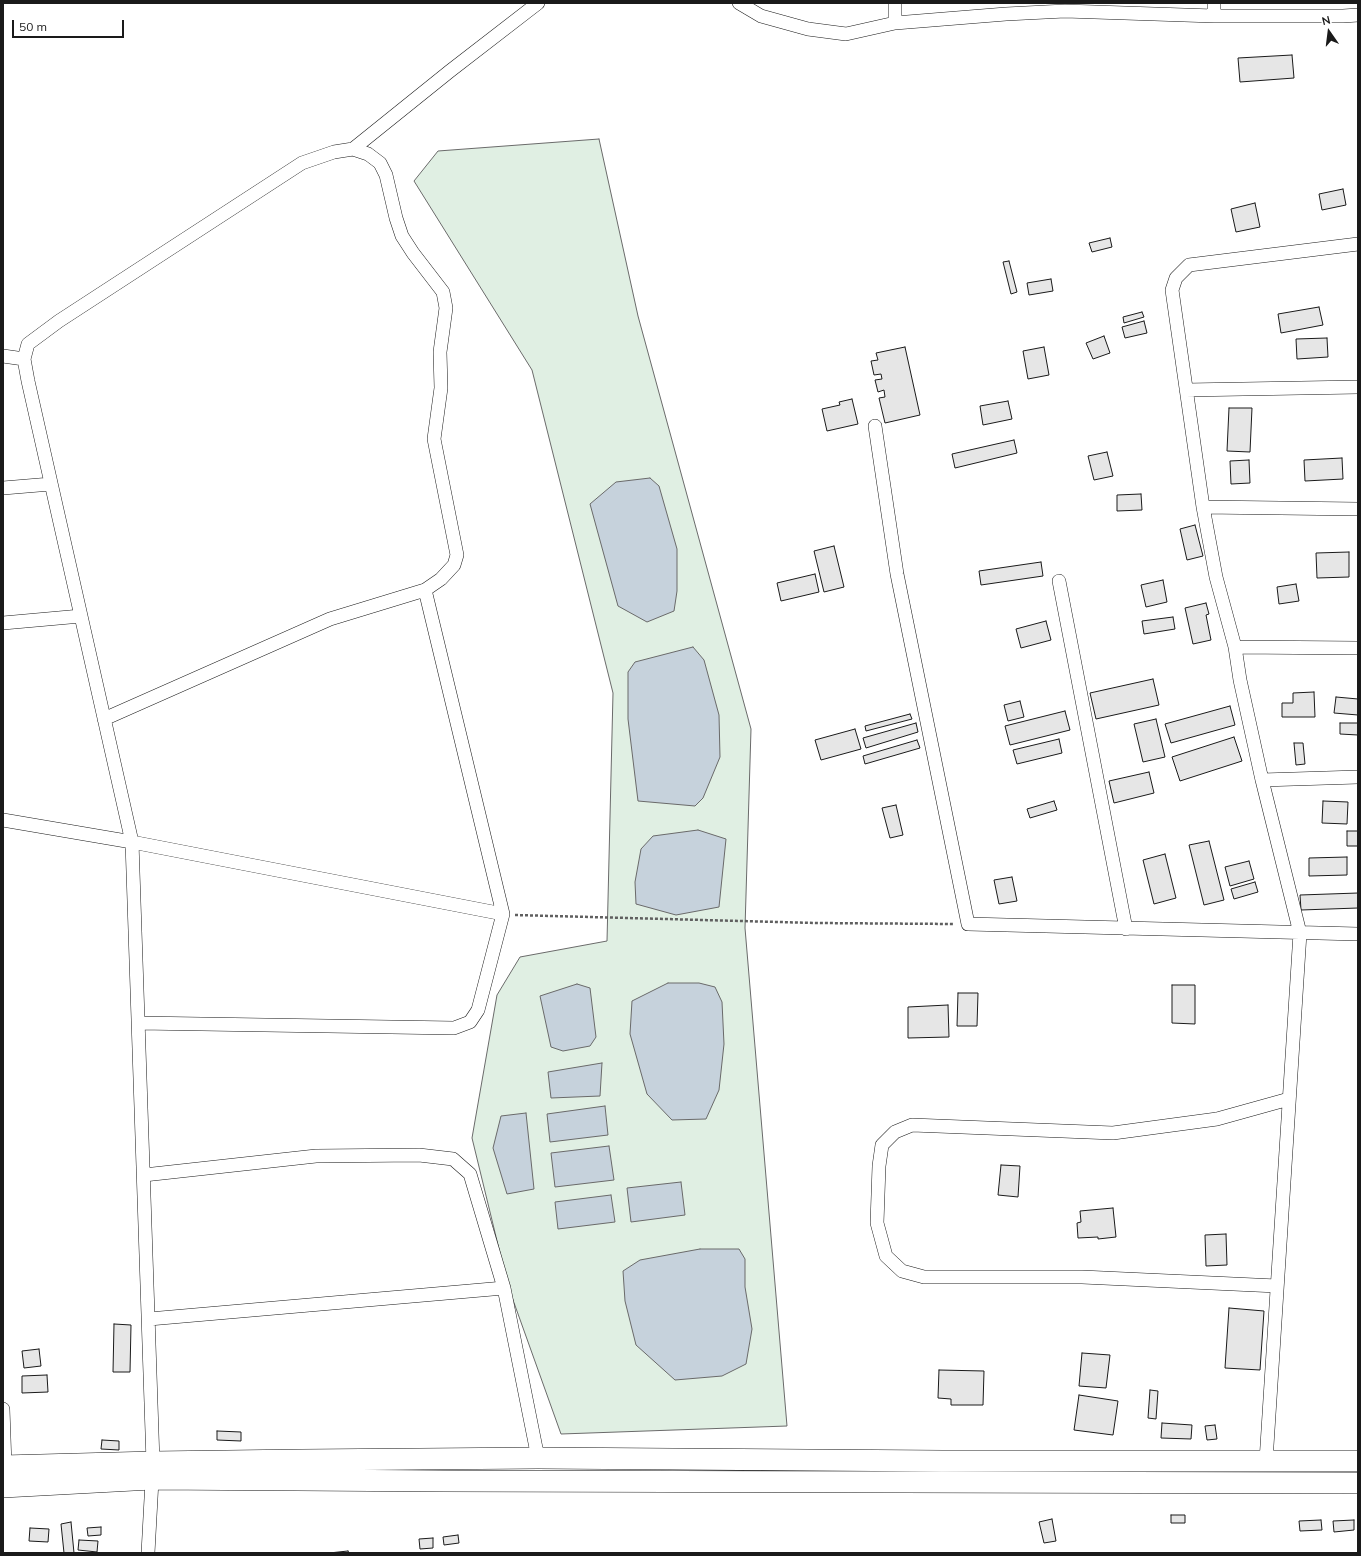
<!DOCTYPE html>
<html>
<head>
<meta charset="utf-8">
<style>
	body { margin:0 }
	#map { position:relative; width:1361px; height:1556px; overflow:hidden; background:#fff; font-family:Mulish,sans-serif }
	canvas { display:block }
	.frame { position:absolute; inset:0; border:4px solid #1a1a1a; pointer-events:none }
	.north { position:absolute; left:1309px; top:12px; width:40px; height:40px; -webkit-text-stroke:3px #fff; paint-order:stroke; rotate:346deg; font-size:11px; font-weight:700; line-height:16px; text-align:center; color:#1a1a1a }
	.north::after { content:''; display:block; margin:auto; width:14px; height:18px; background:#1a1a1a; clip-path:polygon(50% 0,100% 100%,50% 72%,0 100%) }
	.scale { position:absolute; left:12px; top:20px; width:112px; height:18px; box-sizing:border-box; border:2px solid #1a1a1a; border-top:0; padding-left:5px; font-size:12px; line-height:14px; white-space:nowrap; color:#1a1a1a; -webkit-text-stroke:3px #fff; paint-order:stroke }
</style>
</head>
<body>
<div id="map">
<canvas width="1361" height="1556"></canvas>
<div class="frame"></div>
<div class="north">N</div>
<div class="scale">50 m</div>
</div>
<script>
const context = document.querySelector('canvas').getContext('2d');
context.lineJoin = 'round';
function paint(path, color) {
  context.fillStyle = color;
  context.fill(path, 'evenodd');
}
function poly(rows) {
  const path = new Path2D();
  for (const r of rows) {
    path.moveTo(r[0], r[1]);
    for (let i = 2; i < r.length; i += 2) path.lineTo(r[i], r[i + 1]);
  }
  return path;
}
function stroke(path, color, width, dash) {
  context.strokeStyle = color;
  context.lineWidth = width;
  context.lineCap = dash ? 'butt' : 'round';
  context.setLineDash(dash || []);
  context.stroke(path);
}
const green = poly([
	[599,139,638,316,751,729,745,928,787,1426,561,1434,508,1286,472,1138,497,995,520,957,607,941,613,693,532,370,414,181,438,151,599,139]
]);
const water = poly([
	[650,478,659,486,677,549,677,591,674,611,647,622,618,606,590,504,616,482,650,478],
	[693,647,704,660,719,715,720,757,703,798,695,806,638,801,628,719,628,672,635,662,693,647],
	[698,830,726,839,719,907,676,915,636,904,635,882,641,849,653,836,698,830],
	[668,983,699,983,715,987,722,1002,724,1044,719,1090,706,1119,672,1120,647,1094,630,1034,632,1001,668,983],
	[577,984,590,988,596,1037,590,1046,563,1051,551,1047,540,996,577,984],
	[602,1063,600,1096,551,1098,548,1072,602,1063],
	[605,1106,608,1135,550,1142,547,1114,605,1106],
	[526,1113,534,1189,507,1194,493,1148,501,1116,526,1113],
	[609,1146,614,1180,555,1187,551,1153,609,1146],
	[681,1182,685,1215,631,1222,627,1188,681,1182],
	[611,1195,615,1222,558,1229,555,1202,611,1195],
	[700,1249,739,1249,745,1259,745,1287,752,1329,746,1364,722,1376,675,1380,636,1345,625,1301,623,1271,640,1260,700,1249]
]);
const building = poly([
	[1292,55,1294,78,1240,82,1238,58,1292,55],
	[1343,189,1346,205,1322,210,1319,194,1343,189],
	[1255,203,1260,227,1236,232,1231,209,1255,203],
	[1110,238,1112,247,1092,252,1089,243,1110,238],
	[1009,261,1017,292,1011,294,1003,262,1009,261],
	[1051,279,1053,291,1029,295,1027,283,1051,279],
	[1319,307,1323,325,1281,333,1278,314,1319,307],
	[1142,312,1144,317,1124,323,1123,317,1142,312],
	[1144,321,1147,333,1125,338,1122,327,1144,321],
	[1104,336,1110,353,1093,359,1086,343,1104,336],
	[1327,338,1328,357,1297,359,1296,339,1327,338],
	[905,347,920,415,885,423,879,398,885,397,884,390,878,392,875,380,882,379,881,374,874,375,871,361,878,360,876,353,905,347],
	[1044,347,1049,375,1028,379,1023,351,1044,347],
	[852,399,858,424,827,431,822,409,840,405,839,402,852,399],
	[1008,401,1012,419,983,425,980,406,1008,401],
	[1229,408,1252,408,1250,452,1227,451,1229,408],
	[1014,440,1017,453,955,468,952,454,1014,440],
	[1107,452,1113,476,1094,480,1088,456,1107,452],
	[1342,458,1343,479,1305,481,1304,460,1342,458],
	[1249,460,1250,483,1231,484,1230,461,1249,460],
	[1141,494,1142,510,1117,511,1117,495,1141,494],
	[1195,525,1203,556,1187,560,1180,529,1195,525],
	[834,546,844,587,824,592,814,551,834,546],
	[1349,552,1349,577,1317,578,1316,553,1349,552],
	[1041,562,1043,576,981,585,979,571,1041,562],
	[815,574,819,592,781,601,777,583,815,574],
	[1163,580,1167,602,1146,607,1141,585,1163,580],
	[1296,584,1299,601,1279,604,1277,587,1296,584],
	[1206,603,1209,614,1206,615,1211,640,1193,644,1185,608,1206,603],
	[1173,617,1175,629,1144,634,1142,621,1173,617],
	[1046,621,1051,640,1021,648,1016,629,1046,621],
	[1153,679,1159,705,1096,719,1090,693,1153,679],
	[1314,692,1315,717,1282,717,1282,703,1293,703,1293,693,1314,692],
	[1336,697,1358,699,1358,715,1334,713,1336,697],
	[1020,701,1024,717,1008,721,1004,705,1020,701],
	[1230,706,1235,725,1171,743,1165,724,1230,706],
	[1065,711,1070,730,1010,745,1005,726,1065,711],
	[910,714,912,719,866,731,865,726,910,714],
	[1156,719,1165,757,1143,762,1134,724,1156,719],
	[916,723,918,732,866,748,863,738,916,723],
	[1340,723,1358,723,1358,735,1340,734,1340,723],
	[855,729,861,749,821,760,815,740,855,729],
	[1234,737,1242,761,1180,781,1172,757,1234,737],
	[1059,739,1062,753,1017,764,1013,750,1059,739],
	[917,740,920,748,865,764,863,756,917,740],
	[1294,743,1303,743,1305,764,1296,765,1294,743],
	[1149,772,1154,793,1114,803,1109,781,1149,772],
	[1054,801,1057,810,1030,818,1027,809,1054,801],
	[1323,801,1348,802,1347,824,1322,823,1323,801],
	[896,805,903,835,890,838,882,808,896,805],
	[1347,831,1358,831,1358,846,1347,846,1347,831],
	[1209,841,1224,900,1204,905,1189,845,1209,841],
	[1165,854,1176,898,1154,904,1143,860,1165,854],
	[1347,857,1347,875,1309,876,1309,858,1347,857],
	[1249,861,1254,879,1230,886,1225,867,1249,861],
	[1012,877,1017,901,999,904,994,880,1012,877],
	[1255,882,1258,892,1234,899,1231,889,1255,882],
	[1358,893,1358,908,1301,910,1300,895,1358,893],
	[1172,985,1195,985,1195,1024,1172,1023,1172,985],
	[958,993,978,993,977,1026,957,1026,958,993],
	[948,1005,949,1037,908,1038,908,1007,948,1005],
	[1001,1165,1020,1166,1018,1197,998,1195,1001,1165],
	[1113,1208,1116,1237,1098,1239,1098,1237,1078,1238,1077,1223,1081,1222,1080,1211,1113,1208],
	[1226,1234,1227,1265,1206,1266,1205,1235,1226,1234],
	[1229,1308,1264,1311,1260,1370,1225,1368,1229,1308],
	[114,1324,131,1325,130,1372,113,1372,114,1324],
	[39,1349,41,1366,24,1368,22,1351,39,1349],
	[1082,1353,1110,1355,1106,1388,1079,1386,1082,1353],
	[939,1370,984,1371,983,1405,951,1405,951,1399,938,1398,939,1370],
	[47,1375,48,1392,22,1393,22,1376,47,1375],
	[1150,1390,1158,1391,1156,1419,1148,1418,1150,1390],
	[1079,1395,1118,1401,1113,1435,1074,1430,1079,1395],
	[1162,1423,1192,1425,1191,1439,1161,1438,1162,1423],
	[1215,1425,1217,1439,1207,1440,1205,1426,1215,1425],
	[217,1431,241,1432,241,1441,217,1440,217,1431],
	[102,1440,119,1441,119,1450,101,1449,102,1440],
	[1171,1515,1185,1515,1185,1523,1171,1523,1171,1515],
	[1052,1519,1056,1541,1044,1543,1039,1522,1052,1519],
	[1321,1520,1322,1530,1300,1531,1299,1521,1321,1520],
	[1354,1520,1354,1530,1334,1532,1333,1521,1354,1520],
	[71,1522,74,1553,64,1553,61,1524,71,1522],
	[101,1527,101,1535,88,1536,87,1528,101,1527],
	[30,1528,49,1529,48,1542,29,1541,30,1528],
	[458,1535,459,1543,444,1545,443,1537,458,1535],
	[433,1538,433,1548,420,1549,419,1539,433,1538],
	[79,1540,98,1541,97,1552,78,1550,79,1540],
	[348,1551,349,1553,329,1553,348,1551]
]);
const path = poly([
	[515,915,816,923,954,924]
]);
const minor = poly([
	[739,3,761,16,808,29,846,34,895,23,1006,14,1065,11,1214,16,1343,16,1358,15],
	[1214,16,1214,3],
	[895,23,895,3],
	[353,149,450,71,538,3],
	[3,356,24,359],
	[1186,390,1358,387],
	[875,426,897,574,968,924,1358,934],
	[3,488,51,484],
	[1203,507,1358,509],
	[1059,581,1126,929],
	[3,623,81,616],
	[1235,647,1358,648],
	[104,719,330,619,425,590,441,579,454,565,457,555,434,439,441,388,440,352,446,308,443,292,413,253,402,236,396,218,386,175,380,163,368,154,353,149,334,152,302,163,59,321,28,344,24,359,28,381,132,842,153,1462,148,1553],
	[1262,780,1358,777],
	[3,820,132,842,503,914],
	[139,1023,454,1028,470,1022,478,1010,503,914,425,590],
	[144,1175,316,1156,419,1155,453,1159,470,1174,504,1288,538,1458],
	[1277,1286,1082,1277,924,1277,902,1271,886,1256,877,1223,879,1166,882,1145,895,1132,912,1125,1113,1133,1217,1119,1289,1099],
	[149,1319,504,1288],
	[3,1409,5,1466],
	[1266,1461,1300,933,1262,780,1240,680,1235,647,1216,577,1203,507,1172,290,1176,278,1189,265,1358,244]
]);
const primary = poly([
	[3,1466,153,1462,302,1460,538,1458,942,1461,1358,1461],
	[3,1487,152,1479,444,1481,1358,1483]
]);
paint(green, '#e0efe3');
stroke(green, '#6a6a6a', 1);
paint(water, '#c6d2dc');
stroke(water, '#6a6a6a', 1);
paint(building, '#e6e6e6');
stroke(building, '#1a1a1a', 1);
stroke(minor, '#1a1a1a', 14);
stroke(primary, '#1a1a1a', 22);
stroke(path, '#5f5f5f', 2.5, [3, 2]);
stroke(minor, '#fff', 13);
stroke(primary, '#fff', 21);
</script>
</body>
</html>
